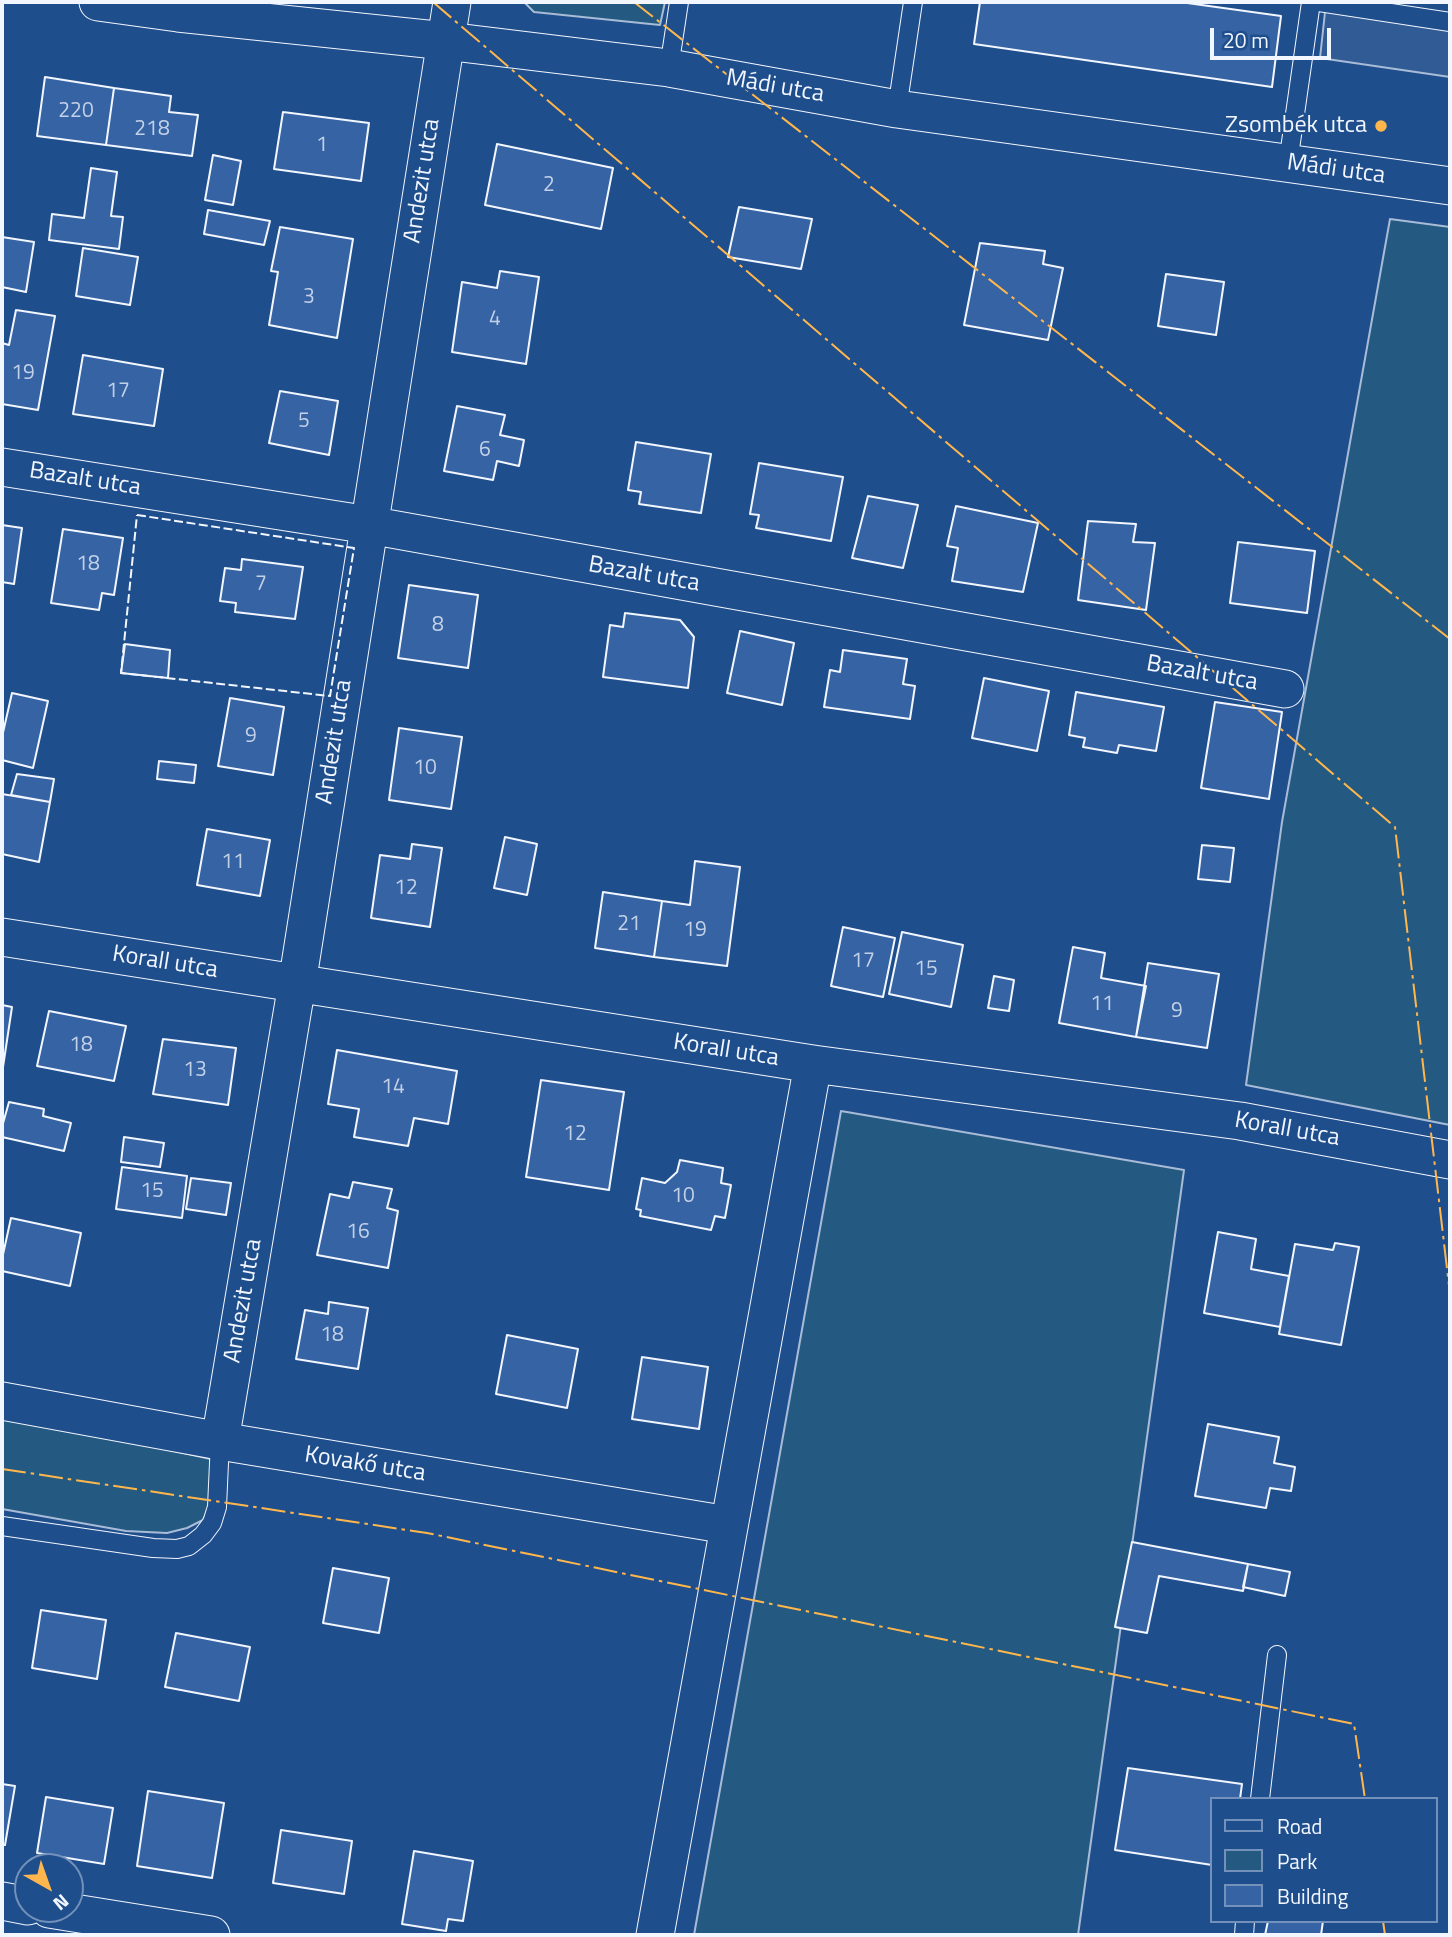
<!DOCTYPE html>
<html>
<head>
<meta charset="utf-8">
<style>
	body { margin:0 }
	#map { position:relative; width:1452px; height:1937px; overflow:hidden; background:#1f4e8c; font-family:"Titillium Web",sans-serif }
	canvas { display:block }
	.frame { position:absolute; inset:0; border:4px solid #f2f6ff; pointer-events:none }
	.legend { position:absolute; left:1210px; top:1797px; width:228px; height:126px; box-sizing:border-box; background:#1f4e8c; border:2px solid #7391ba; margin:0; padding:9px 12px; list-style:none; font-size:21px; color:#f2f6ff }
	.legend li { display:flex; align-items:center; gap:14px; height:35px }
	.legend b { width:35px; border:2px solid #7391ba }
	.north { position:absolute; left:14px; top:1853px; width:70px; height:70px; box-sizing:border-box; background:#1f4e8c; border:2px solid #7391ba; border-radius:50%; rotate:140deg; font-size:19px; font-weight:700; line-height:28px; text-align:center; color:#f2f6ff }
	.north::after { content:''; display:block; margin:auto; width:24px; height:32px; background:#ffb74d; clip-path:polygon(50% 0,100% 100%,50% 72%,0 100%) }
	.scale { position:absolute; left:1210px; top:28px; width:121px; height:32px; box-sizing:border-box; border:4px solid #f2f6ff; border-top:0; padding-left:9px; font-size:21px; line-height:24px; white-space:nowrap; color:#f2f6ff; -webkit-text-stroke:5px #1f4e8c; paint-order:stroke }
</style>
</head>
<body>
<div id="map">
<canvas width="1452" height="1937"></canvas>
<div class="frame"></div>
<ul class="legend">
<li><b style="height:9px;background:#1f4e8c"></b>Road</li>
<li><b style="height:19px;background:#245a82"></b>Park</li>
<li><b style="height:19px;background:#3563a3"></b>Building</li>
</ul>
<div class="north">N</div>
<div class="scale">20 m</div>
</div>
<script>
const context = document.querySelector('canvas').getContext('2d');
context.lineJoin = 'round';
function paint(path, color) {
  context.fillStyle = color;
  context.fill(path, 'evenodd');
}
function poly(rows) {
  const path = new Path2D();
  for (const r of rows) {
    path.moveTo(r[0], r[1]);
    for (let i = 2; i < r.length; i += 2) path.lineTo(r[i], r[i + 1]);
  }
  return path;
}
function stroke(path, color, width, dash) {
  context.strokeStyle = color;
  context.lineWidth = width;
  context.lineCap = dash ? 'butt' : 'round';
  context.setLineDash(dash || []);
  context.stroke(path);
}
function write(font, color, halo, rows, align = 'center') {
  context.font = font + ' "Titillium Web",sans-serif';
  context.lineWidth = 5;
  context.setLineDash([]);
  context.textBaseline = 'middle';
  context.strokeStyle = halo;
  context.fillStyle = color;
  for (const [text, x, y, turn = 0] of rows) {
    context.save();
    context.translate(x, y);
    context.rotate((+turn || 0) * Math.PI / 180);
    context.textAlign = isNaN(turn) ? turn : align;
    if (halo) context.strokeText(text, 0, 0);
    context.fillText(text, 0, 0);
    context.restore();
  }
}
const green = poly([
	[524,2,665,2,660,25,534,12,524,2],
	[1390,219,1450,227,1450,1125,1246,1085,1282,822,1390,219],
	[841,1111,1184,1170,1078,1935,694,1935,841,1111],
	[2,1419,125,1440,215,1460,210,1505,203,1520,187,1528,167,1533,126,1531,2,1509,2,1419]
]);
const parking = poly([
	[1326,3,1450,22,1450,77,1320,58,1326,3]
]);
const building = poly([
	[980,2,1180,2,1281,16,1272,87,974,44,980,2],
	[45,77,114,88,106,145,37,136,45,77],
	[114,88,171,96,169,112,198,115,192,156,106,145,114,88],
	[283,112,369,123,361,181,274,169,283,112],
	[497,144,613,168,601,229,485,205,497,144],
	[213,155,241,161,233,205,205,200,213,155],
	[91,168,117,172,111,216,123,217,119,249,49,240,52,214,84,218,91,168],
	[739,207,812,219,801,269,728,257,739,207],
	[208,210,270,221,264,245,204,234,208,210],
	[280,227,353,239,337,338,269,325,278,272,271,271,280,227],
	[2,237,34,242,26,292,2,287,2,237],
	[980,243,1045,251,1043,264,1063,268,1048,340,964,325,980,243],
	[83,248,138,257,130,305,76,296,83,248],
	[500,271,539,277,526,364,452,352,462,282,497,288,500,271],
	[1166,274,1224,282,1216,335,1158,326,1166,274],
	[16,310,55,316,38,410,2,404,2,343,9,345,16,310],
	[83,355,163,369,154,426,73,414,83,355],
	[280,391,338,401,329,455,269,443,280,391],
	[457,406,505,415,500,435,524,440,519,466,497,461,493,480,444,471,457,406],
	[636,442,711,454,701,513,639,504,641,492,628,490,636,442],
	[759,463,843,477,831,541,756,528,759,515,750,514,759,463],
	[868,496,918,505,903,568,852,558,868,496],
	[956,506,1038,523,1023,592,952,581,958,548,947,546,956,506],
	[1088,521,1136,524,1133,542,1155,543,1146,610,1078,600,1088,521],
	[2,525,22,528,14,584,2,582,2,525],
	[63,529,123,538,114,595,102,593,99,610,51,603,63,529],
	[1238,542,1315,551,1307,613,1230,603,1238,542],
	[242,559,303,567,295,619,235,612,236,603,220,601,225,568,241,570,242,559],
	[409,585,478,595,468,668,398,658,409,585],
	[625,613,680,620,694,637,688,688,603,677,610,625,623,627,625,613],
	[740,631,794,643,782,705,727,693,740,631],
	[125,644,170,650,168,678,121,673,125,644],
	[843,650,907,659,903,684,915,686,910,719,824,707,830,670,840,672,843,650],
	[984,678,1049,691,1037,751,972,738,984,678],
	[1076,692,1164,707,1156,751,1119,745,1117,753,1083,747,1085,738,1069,735,1076,692],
	[12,693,48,701,33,768,2,760,2,737,12,693],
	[230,698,284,707,273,775,218,766,230,698],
	[1215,702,1282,712,1269,799,1201,788,1215,702],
	[399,728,462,737,451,809,389,800,399,728],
	[159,761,196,765,194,783,157,779,159,761],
	[17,774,54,779,50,802,11,795,17,774],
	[2,794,50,802,39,862,2,854,2,794],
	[207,829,270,840,260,896,197,885,207,829],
	[505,837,537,844,527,895,494,888,505,837],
	[412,844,442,848,430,927,371,918,380,855,410,859,412,844],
	[1202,845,1234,848,1230,882,1198,879,1202,845],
	[695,861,740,867,727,966,654,957,662,901,690,905,695,861],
	[603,892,662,901,654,957,595,948,603,892],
	[843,927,895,938,883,997,831,986,843,927],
	[902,932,963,945,951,1007,889,994,902,932],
	[1073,947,1105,953,1101,978,1146,986,1136,1037,1059,1023,1073,947],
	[1148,963,1219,974,1207,1048,1136,1037,1148,963],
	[994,976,1014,980,1009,1011,988,1008,994,976],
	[2,1005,12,1007,3,1067,2,1067,2,1005],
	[49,1011,126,1026,114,1081,37,1066,49,1011],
	[163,1039,236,1048,228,1105,153,1094,163,1039],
	[337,1050,457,1071,448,1124,414,1118,408,1146,354,1137,359,1109,328,1104,337,1050],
	[541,1080,624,1092,609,1190,526,1177,541,1080],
	[9,1102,44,1109,43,1116,71,1123,64,1151,2,1137,2,1127,9,1102],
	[124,1137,164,1143,160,1167,121,1162,124,1137],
	[680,1160,723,1168,721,1183,731,1185,725,1218,715,1216,711,1230,640,1216,641,1210,636,1209,642,1178,665,1183,677,1172,680,1160],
	[122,1167,187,1176,182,1218,116,1209,122,1167],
	[191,1178,231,1183,226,1215,186,1209,191,1178],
	[353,1182,392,1189,387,1208,398,1211,388,1268,317,1255,330,1194,349,1198,353,1182],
	[11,1218,81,1233,70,1286,2,1271,2,1259,11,1218],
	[1218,1232,1256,1239,1251,1269,1289,1276,1280,1327,1204,1313,1218,1232],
	[1335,1243,1359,1247,1341,1345,1279,1334,1295,1244,1333,1250,1335,1243],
	[329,1302,368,1308,358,1369,296,1359,305,1310,328,1314,329,1302],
	[507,1335,578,1349,567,1408,496,1394,507,1335],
	[642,1357,708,1367,699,1429,632,1419,642,1357],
	[1208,1424,1279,1437,1274,1463,1295,1467,1291,1491,1270,1488,1266,1508,1195,1496,1208,1424],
	[1132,1542,1248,1564,1243,1591,1159,1576,1147,1633,1115,1627,1132,1542],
	[1248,1564,1290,1572,1285,1596,1243,1587,1248,1564],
	[333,1568,389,1578,379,1633,323,1623,333,1568],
	[41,1610,106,1620,97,1679,32,1668,41,1610],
	[176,1633,250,1647,239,1701,165,1687,176,1633],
	[1128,1768,1242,1784,1240,1799,1212,1799,1212,1865,1115,1850,1128,1768],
	[2,1784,15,1786,5,1845,2,1845,2,1784],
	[148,1791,224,1803,212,1878,137,1866,148,1791],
	[46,1797,113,1808,104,1864,37,1853,46,1797],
	[281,1830,352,1841,344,1894,273,1883,281,1830],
	[414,1851,473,1861,463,1921,448,1919,446,1931,402,1924,414,1851],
	[1268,1921,1323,1921,1321,1935,1265,1935,1268,1921]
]);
const service = poly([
	[1319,2,1450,22],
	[669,68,679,2],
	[897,109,913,2],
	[1288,163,1311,2],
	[2,1526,153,1548,177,1549,189,1546,203,1535,212,1523,217,1507,220,1441],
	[1260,1799,1277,1655],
	[1244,1935,1245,1921]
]);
const minor = poly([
	[98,2,178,13,446,41,669,68,897,109,1450,186],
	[2,467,369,525,1285,689],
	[2,937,813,1064,1240,1121,1450,1160],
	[2,1401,220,1441,728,1525],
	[220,1441,297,984,452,2],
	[2,1901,28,1906],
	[49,1909,211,1935],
	[655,1935,813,1064]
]);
const fence = poly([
	[137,515,354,548,330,696,121,673,137,515]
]);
const power = poly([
	[433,2,1395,827,1450,1294],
	[634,2,1450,639],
	[2,1469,427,1533,1354,1724,1365,1799],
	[1383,1921,1385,1935]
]);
const markers = [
	[1381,126,7,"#ffb74d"]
];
const numberNames = [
	["220",76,112],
	["218",152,130],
	["1",322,146],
	["2",549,186],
	["3",309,298],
	["4",495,320],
	["19",23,374],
	["17",118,392],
	["5",304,422],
	["6",485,451],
	["18",88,565],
	["7",261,585],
	["8",438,626],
	["9",251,737],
	["10",425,769],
	["11",233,863],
	["12",406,889],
	["21",629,925],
	["19",695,931],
	["17",863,962],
	["15",926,970],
	["11",1102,1005],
	["9",1177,1012],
	["18",81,1046],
	["13",195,1071],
	["14",393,1088],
	["12",575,1135],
	["15",152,1192],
	["10",683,1197],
	["16",358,1233],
	["18",332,1336]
];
const streetNames = [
	["Mádi utca",775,87,10],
	["Mádi utca",1336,170,8],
	["Andezit utca",423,181,-81],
	["Bazalt utca",85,480,9],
	["Bazalt utca",644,575,10],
	["Bazalt utca",1202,674,10],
	["Andezit utca",335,742,-81],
	["Korall utca",165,963,9],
	["Korall utca",726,1051,9],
	["Korall utca",1287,1130,10],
	["Andezit utca",244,1301,-80],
	["Kovakő utca",365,1465,9]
];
const poiNames = [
	["Zsombék utca",1367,126]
];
paint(green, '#245a82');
stroke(green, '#a8bbd7', 2);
paint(parking, '#305b95');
stroke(parking, '#a8bbd7', 2);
paint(building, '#3563a3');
stroke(building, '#f2f6ff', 2);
stroke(service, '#f2f6ff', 20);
stroke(minor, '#f2f6ff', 39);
stroke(service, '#1f4e8c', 18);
stroke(minor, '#1f4e8c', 37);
stroke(fence, '#f2f6ff', 2, [9, 3.5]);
stroke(power, '#ffb74d', 2, [24, 5, 3.5, 5]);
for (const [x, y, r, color] of markers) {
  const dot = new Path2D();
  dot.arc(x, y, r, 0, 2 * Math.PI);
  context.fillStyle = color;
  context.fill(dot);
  stroke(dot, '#1f4e8c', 2.5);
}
write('21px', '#c3d1e8', null, numberNames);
write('24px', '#f2f6ff', '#1f4e8c', streetNames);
write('24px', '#f2f6ff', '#1f4e8c', poiNames, 'right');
</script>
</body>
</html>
